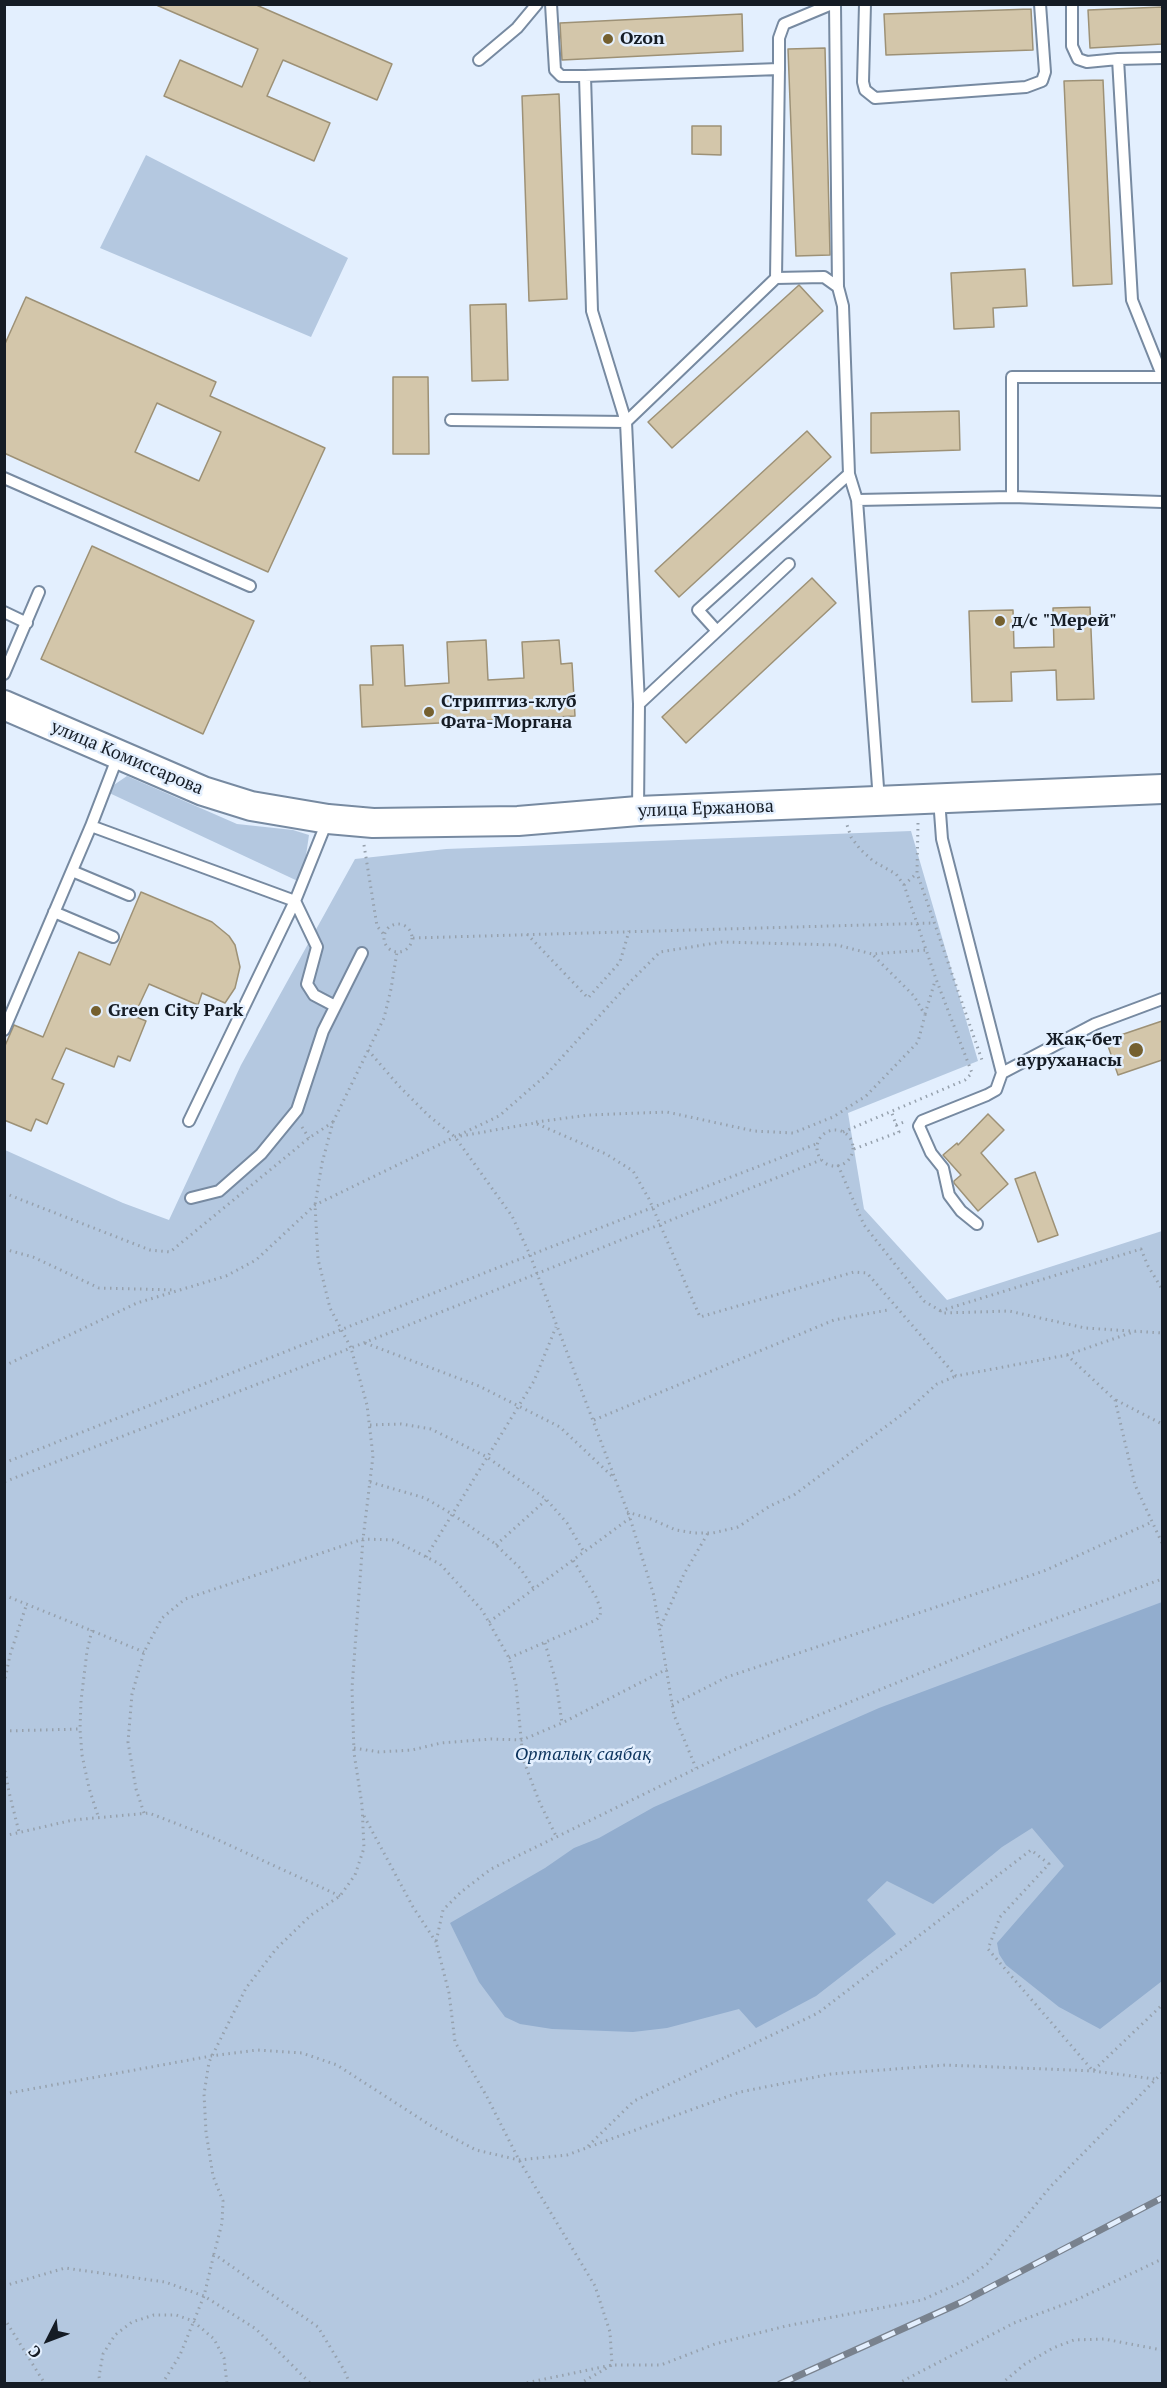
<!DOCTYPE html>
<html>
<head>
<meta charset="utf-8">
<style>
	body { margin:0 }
	#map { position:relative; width:1167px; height:2388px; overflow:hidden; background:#e3effe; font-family:"PT Serif",serif }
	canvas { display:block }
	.frame { position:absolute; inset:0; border:6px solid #151c25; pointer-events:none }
	.north { position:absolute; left:18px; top:2310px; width:60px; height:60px; -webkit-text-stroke:4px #e3effe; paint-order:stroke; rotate:228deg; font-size:16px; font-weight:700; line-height:24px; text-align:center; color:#151c25 }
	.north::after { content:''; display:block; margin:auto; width:21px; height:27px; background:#151c25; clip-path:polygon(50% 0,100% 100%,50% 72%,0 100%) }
</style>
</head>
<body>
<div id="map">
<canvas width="1167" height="2388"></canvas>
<div class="frame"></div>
<div class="north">С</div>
</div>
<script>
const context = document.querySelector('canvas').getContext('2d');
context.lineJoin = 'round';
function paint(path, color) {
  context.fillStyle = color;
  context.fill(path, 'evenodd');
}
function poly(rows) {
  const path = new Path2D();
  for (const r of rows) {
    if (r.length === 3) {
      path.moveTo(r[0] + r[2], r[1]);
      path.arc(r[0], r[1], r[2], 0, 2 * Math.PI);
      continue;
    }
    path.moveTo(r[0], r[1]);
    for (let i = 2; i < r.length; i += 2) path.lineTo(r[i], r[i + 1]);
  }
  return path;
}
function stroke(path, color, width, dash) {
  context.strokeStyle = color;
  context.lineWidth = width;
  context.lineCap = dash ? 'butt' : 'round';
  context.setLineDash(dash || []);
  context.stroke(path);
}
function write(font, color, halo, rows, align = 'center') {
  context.font = font + ' "PT Serif",serif';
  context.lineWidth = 5;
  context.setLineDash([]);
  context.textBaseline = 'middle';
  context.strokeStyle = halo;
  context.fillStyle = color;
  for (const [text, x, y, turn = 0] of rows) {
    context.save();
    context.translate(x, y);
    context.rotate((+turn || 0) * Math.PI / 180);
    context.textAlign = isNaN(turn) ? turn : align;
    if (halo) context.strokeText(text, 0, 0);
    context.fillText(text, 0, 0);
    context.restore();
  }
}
const green = poly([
	[146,155,348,258,311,337,100,248],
	[127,776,237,824,293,830,309,835,302,883,105,791],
	[911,831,978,1061,848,1113,864,1209,947,1300,1162,1231,1162,2383,5,2383,5,1150,123,1203,169,1220,241,1065,355,859,446,849]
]);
const water = poly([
	[1162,1602,1162,1981,1100,2029,1059,2007,1006,1965,999,1954,997,1943,1064,1866,1032,1828,1002,1847,933,1904,887,1881,867,1900,896,1934,816,1996,756,2028,739,2009,667,2028,633,2032,552,2029,520,2024,505,2017,479,1982,450,1923,545,1868,574,1848,599,1838,654,1807,879,1708]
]);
const building = poly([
	[154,4,254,4,392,64,377,100,283,60,267,96,330,123,314,161,164,96,180,60,242,87,258,49,154,4],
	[1162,7,1162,44,1090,48,1088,10,1162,7],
	[1031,9,1033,50,886,55,884,14,1031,9],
	[742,14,743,51,562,60,560,23,742,14],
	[825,48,830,255,796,256,788,49,825,48],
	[1103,80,1112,284,1073,286,1064,81,1103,80],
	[559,94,567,299,529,301,522,96,559,94],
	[692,126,721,126,721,155,692,154,692,126],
	[1025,269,1027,306,993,308,994,327,954,329,951,273,1025,269],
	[799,285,823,311,672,448,648,422,799,285],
	[26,297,216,382,210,396,325,448,268,572,4,453,4,346,26,297],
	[157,403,221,432,199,481,135,452,157,403],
	[506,304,508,380,472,381,470,305,506,304],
	[393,377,428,377,429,454,393,454,393,377],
	[959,411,960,450,871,453,871,413,959,411],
	[807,431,831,457,679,597,655,571,807,431],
	[92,546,254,621,203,734,41,659,92,546],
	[812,578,836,603,686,743,662,717,812,578],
	[1090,607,1094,699,1057,700,1056,670,1011,672,1012,701,972,702,969,611,1013,610,1014,648,1054,647,1053,608,1090,607],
	[486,640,488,680,524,678,522,642,559,640,561,664,572,663,575,716,362,727,360,685,373,685,371,646,403,645,405,686,449,683,447,642,486,640],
	[141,892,212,922,229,936,235,945,240,967,235,988,225,1003,202,993,198,1005,149,984,134,1016,146,1021,130,1061,118,1056,114,1067,66,1048,52,1079,64,1084,47,1124,36,1119,31,1131,4,1120,4,1048,14,1025,43,1037,79,952,110,965,141,892],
	[1162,1021,1162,1060,1118,1075,1106,1040,1162,1021],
	[988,1114,1004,1130,981,1153,1008,1184,978,1211,954,1183,954,1181,961,1175,943,1155,957,1143,958,1145,988,1114],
	[1035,1172,1058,1235,1038,1242,1015,1179,1035,1172]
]);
const path = poly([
	[918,823,917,873,983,1063],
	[364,845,377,926,385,936],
	[904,885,916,874],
	[398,938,14],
	[527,934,588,998,620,962,629,931],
	[413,938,934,923],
	[925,1014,935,981],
	[368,1050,399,1086,429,1116,455,1137,512,1216,530,1255,630,1518,654,1596,674,1715,696,1768],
	[333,1122,384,1018,391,989,397,952],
	[536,1122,589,1115,667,1112,754,1131,793,1133,833,1117,866,1096,918,1042,925,1015,914,996,872,954],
	[896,1125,904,1122],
	[302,1127,309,1138],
	[835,1148,18],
	[843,1132,965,1080,972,1073,936,979,904,885,896,874,873,861,860,849,851,837,847,825],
	[459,1135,499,1116,545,1076,631,981,660,952,722,942,837,945,872,954,927,950],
	[854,1149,899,1132,891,1111],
	[838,1165,864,1225,924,1301,944,1313,1009,1311,1085,1328,1162,1333],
	[4,1193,150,1250,170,1252,309,1138,333,1122,322,1163,315,1205,318,1259,330,1308,351,1348,4,1482],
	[4,1249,33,1257,99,1288,175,1290],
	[940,1311,1141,1249,1148,1266,1162,1289],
	[365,1343,479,1386,560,1427,614,1478],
	[1067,1355,1136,1331],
	[4,1366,137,1303,226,1276,256,1260,315,1205,455,1137,535,1123,606,1154,633,1171,649,1199,700,1317,854,1272,867,1273,956,1376,1067,1355,1115,1400,1135,1485,1162,1543],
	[1116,1400,1162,1424],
	[594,1420,834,1320,888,1310],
	[370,1425,401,1424,431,1429,487,1457,546,1499,567,1523,584,1552],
	[4,1463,502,1266,816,1144],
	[370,1482,425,1498,452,1514,494,1543,520,1568,534,1589],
	[627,1512,651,1519,676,1530,694,1533,713,1533,738,1527,770,1506,794,1495,908,1410,937,1384,956,1376],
	[496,1545,546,1500],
	[426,1557,534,1381,556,1327],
	[4,1595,144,1652],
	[489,1622,630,1518],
	[661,1626,684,1574,708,1533],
	[92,1630,87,1651,81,1701,80,1729,82,1755,89,1788,98,1816],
	[545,1643,556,1682,562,1723],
	[509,1658,596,1620,600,1616,601,1610,596,1597,573,1560],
	[4,1684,10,1655,27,1603],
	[672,1705,727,1677,1044,1571,1152,1522],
	[4,1731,80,1729],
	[354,1748,379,1752,412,1750,441,1743,491,1739,522,1740,562,1723,667,1669],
	[4,1765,9,1792,19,1832],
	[144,1813,136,1789,128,1742,132,1694,144,1652,162,1618,185,1599,363,1539,393,1540,440,1564,482,1610,509,1658,516,1685,523,1759,539,1801,556,1836],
	[364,1816,413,1907,436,1942],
	[4,1836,73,1820,149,1813,216,1839,340,1896],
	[4,2094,211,2056,257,2050,302,2053,337,2065,433,2127,476,2150,519,2160,567,2155,740,2092,831,2074,946,2065,1093,2071,1155,2079],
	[588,2146,634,2101,818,2013,1031,1850,1049,1864,1000,1917,988,1949,1093,2071,1162,2005],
	[4,2286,65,2268,165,2282,204,2296,256,2329,311,2384],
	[4,2318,45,2384],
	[100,2384,99,2376,103,2354,115,2335,132,2322,154,2315,176,2315,193,2321,214,2339,224,2358,227,2384],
	[162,2384,180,2355,204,2296,214,2254],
	[350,2384,344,2370,318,2327,214,2254,222,2223,223,2201,213,2176,206,2132,204,2094,209,2062,246,1988,276,1949,311,1915,340,1896,355,1875,364,1848,362,1805,354,1753,352,1688,363,1539,373,1456,367,1405,351,1348,821,1160],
	[521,2384,612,2365,661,2365,715,2344,786,2326,922,2300,964,2281,987,2264,1051,2186,1162,2073],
	[579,2384,612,2365,610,2332,595,2286,519,2160,486,2095,455,2042,449,1993,436,1942,443,1910,461,1892,491,1869,734,1750,1022,1631,1162,1579],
	[897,2384,1014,2323,1076,2300,1162,2259],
	[1001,2384,1025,2364,1053,2348,1074,2340,1104,2339,1162,2350]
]);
const lane = poly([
	[551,4,555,70,561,76,585,76],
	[835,4,838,287],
	[865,4,863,82,865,90,875,98,1026,87,1042,81,1045,72,1040,4],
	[1072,4,1072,46,1078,59,1087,62,1118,59],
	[1162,58,1118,59,1132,300,1162,375],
	[479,60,517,28,537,4],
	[779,69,779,38,784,24,832,4],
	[776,278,824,277,838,287,843,306,849,474,857,500,879,801],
	[451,420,626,422,592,311,585,76,779,69,776,278,626,422,639,704,638,811],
	[4,478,250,586],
	[1012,497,1012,377,1162,377],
	[857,500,1012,497,1162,502],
	[4,612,27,623],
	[717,631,698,610,849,474],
	[4,674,39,592],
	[639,704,789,564],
	[118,756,91,826,295,901,328,819],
	[939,799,942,839,1002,1073,996,1090,987,1095,922,1121,919,1126,931,1153,943,1168,949,1195,961,1211,977,1224],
	[72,871,129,895],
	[295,901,317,947,307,984,314,995,335,1006],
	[54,912,113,937],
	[4,1030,91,826],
	[1002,1073,1095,1024,1162,999],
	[189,1121,295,901],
	[191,1198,219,1191,261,1154,297,1110,323,1031,362,953]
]);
const secondary = poly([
	[4,705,203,791,251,806,328,819,373,823,518,821,638,811,1162,789]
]);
const rail = poly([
	[780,2384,962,2302,1162,2198]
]);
const markers = [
	[608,39,6,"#75602f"],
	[1000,621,6,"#75602f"],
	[429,712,6,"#75602f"],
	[96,1011,6,"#75602f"],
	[1136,1050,8,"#75602f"]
];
const poiNames = [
	["Ozon",620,39],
	["д/с \"Мерей\"",1012,621],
	["Стриптиз-клуб",441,702],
	["Фата-Моргана",441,723],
	["Green City Park",108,1011],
	["Жақ-бет",1122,1040,"right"],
	["ауруханасы",1122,1061,"right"]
];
const streetNames = [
	["улица Комиссарова",127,758,23],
	["улица Ержанова",706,809,-2]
];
const parkNames = [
	["Орталық саябақ",583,1755]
];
paint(green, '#b4c8e0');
paint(water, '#92adce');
paint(building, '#d3c6aa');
stroke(building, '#9d9176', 1.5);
stroke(lane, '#778aa1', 14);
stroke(secondary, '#778aa1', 32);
stroke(path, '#96a1ad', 3, [1.5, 4.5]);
stroke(lane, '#fff', 10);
stroke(secondary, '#fff', 28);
stroke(rail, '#79828e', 7);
stroke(rail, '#e3effe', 4.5, [14]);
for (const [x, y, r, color] of markers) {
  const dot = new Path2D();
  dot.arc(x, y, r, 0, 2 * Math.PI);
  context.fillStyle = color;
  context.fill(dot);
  stroke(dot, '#e3effe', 2);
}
write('bold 18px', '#151c25', '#e3effe', poiNames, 'left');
write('18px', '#151c25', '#e3effe', streetNames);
write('italic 18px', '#0c335d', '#e3effe', parkNames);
</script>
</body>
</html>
